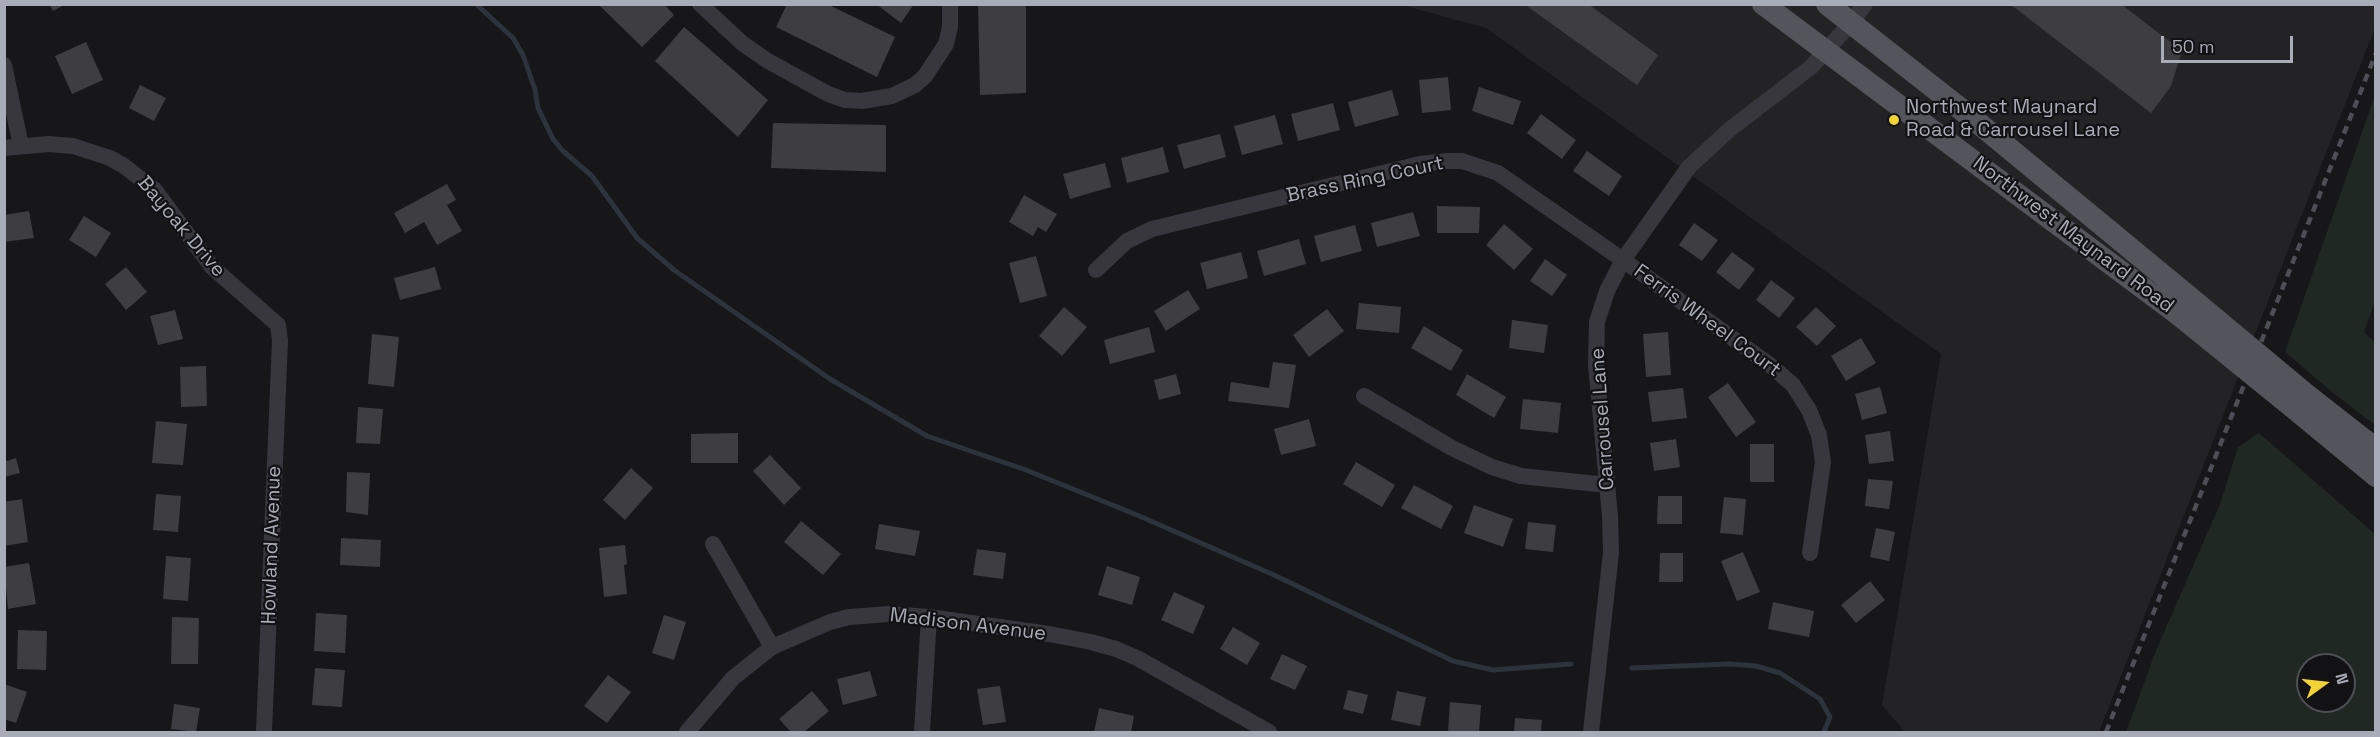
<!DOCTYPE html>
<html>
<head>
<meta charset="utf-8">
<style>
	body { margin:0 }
	#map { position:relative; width:2380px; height:737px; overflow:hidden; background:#171618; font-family:"Space Grotesk",sans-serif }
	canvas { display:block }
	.frame { position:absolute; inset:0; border:6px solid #a8abb8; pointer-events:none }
	.north { position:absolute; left:2296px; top:653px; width:60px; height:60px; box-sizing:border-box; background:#121113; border:2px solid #4e4f55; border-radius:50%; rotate:75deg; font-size:16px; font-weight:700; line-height:24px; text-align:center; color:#a8abb8 }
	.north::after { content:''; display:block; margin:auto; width:21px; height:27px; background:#f2d234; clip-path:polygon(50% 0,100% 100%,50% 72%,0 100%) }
	.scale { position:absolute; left:2161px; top:36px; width:132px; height:27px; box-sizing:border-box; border:3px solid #a8abb8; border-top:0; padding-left:8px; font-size:18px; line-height:21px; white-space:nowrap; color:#a8abb8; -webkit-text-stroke:4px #121113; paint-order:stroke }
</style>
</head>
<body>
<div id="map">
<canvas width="2380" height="737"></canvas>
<div class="frame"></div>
<div class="north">N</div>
<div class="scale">50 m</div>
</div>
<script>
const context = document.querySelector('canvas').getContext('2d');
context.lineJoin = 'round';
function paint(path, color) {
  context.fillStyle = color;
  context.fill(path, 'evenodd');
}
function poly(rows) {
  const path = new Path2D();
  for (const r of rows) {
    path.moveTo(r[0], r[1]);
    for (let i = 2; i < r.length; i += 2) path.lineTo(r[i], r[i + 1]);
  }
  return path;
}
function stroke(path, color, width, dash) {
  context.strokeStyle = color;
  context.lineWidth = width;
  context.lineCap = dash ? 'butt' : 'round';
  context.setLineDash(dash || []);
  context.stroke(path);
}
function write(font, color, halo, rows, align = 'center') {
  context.font = font + ' "Space Grotesk",sans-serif';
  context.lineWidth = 4.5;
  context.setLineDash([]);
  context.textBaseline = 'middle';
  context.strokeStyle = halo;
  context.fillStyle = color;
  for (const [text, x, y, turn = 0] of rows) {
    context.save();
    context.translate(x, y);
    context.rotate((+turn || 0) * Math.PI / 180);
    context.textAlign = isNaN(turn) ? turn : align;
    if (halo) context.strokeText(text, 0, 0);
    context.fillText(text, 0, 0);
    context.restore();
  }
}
const built = poly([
	[1402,5,2375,5,2375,28,2099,732,1905,732,1882,705,1941,354,1486,28]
]);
const green = poly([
	[2375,95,2375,301,2364,332,2375,342,2375,425,2332,392,2285,352],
	[2259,433,2375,534,2375,732,2126,732,2155,653,2220,504,2238,447],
	[2308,665,2344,665,2344,701,2308,701]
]);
const stream = poly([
	[476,4,513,38,523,55,535,90,538,108,553,139,563,151,592,176,637,238,674,270,830,379,927,436,1026,470,1137,515,1274,575,1453,661,1493,670,1571,664],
	[1632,668,1729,664,1756,666,1780,673,1820,699,1830,717,1824,732]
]);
const building = poly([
	[49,4,66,4,53,11],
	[598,4,664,4,674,15,642,47],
	[787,4,827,4,895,37,877,77,776,27],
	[876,4,914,4,901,23],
	[978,4,1026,4,1026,93,980,95],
	[1524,4,1588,4,1658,55,1637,85],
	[2010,4,2121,4,2182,51,2171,86,2151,113],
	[684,27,768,100,738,137,655,61],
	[86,42,103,80,72,94,55,56],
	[1448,77,1451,110,1422,113,1419,80],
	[140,85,166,98,154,121,129,108],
	[1479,87,1521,101,1513,125,1472,111],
	[1392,90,1399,115,1355,127,1348,102],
	[1333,103,1340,130,1298,141,1291,114],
	[1541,114,1576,140,1562,159,1527,133],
	[1275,115,1283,144,1242,155,1234,126],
	[773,123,886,125,886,172,771,168],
	[1220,134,1226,157,1184,169,1177,145],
	[1163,147,1169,172,1127,183,1121,158],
	[1587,151,1622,176,1609,196,1573,171],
	[1105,163,1111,187,1070,199,1063,174],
	[447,184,456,200,447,205,462,231,437,245,424,222,405,233,394,213],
	[1024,195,1057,214,1046,232,1038,227,1033,236,1009,222],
	[1437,206,1480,207,1479,233,1437,233],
	[29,211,34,238,4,242,4,215],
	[1413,212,1420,236,1377,247,1371,223],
	[84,216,111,233,96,257,69,240],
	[1694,223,1718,240,1702,261,1679,245],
	[1504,224,1533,249,1514,270,1486,245],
	[1355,225,1362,251,1321,262,1314,236],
	[1299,239,1306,264,1264,276,1257,251],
	[1241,252,1248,278,1207,289,1200,263],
	[1732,252,1755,269,1739,290,1716,272],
	[1036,256,1047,296,1020,303,1009,263],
	[1545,259,1567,275,1552,296,1530,281],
	[126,267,147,292,126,310,105,284],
	[435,267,441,289,400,300,394,278],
	[1771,280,1795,298,1779,318,1756,300],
	[1188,290,1200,309,1166,331,1154,311],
	[1359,303,1401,307,1399,333,1356,329],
	[1064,307,1087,327,1062,356,1039,336],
	[1816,307,1836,326,1817,346,1796,327],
	[1327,309,1344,331,1309,357,1293,335],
	[175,310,183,339,158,345,150,316],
	[1512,320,1548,325,1544,353,1509,348],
	[1424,326,1463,350,1451,371,1411,348],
	[1149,327,1155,352,1110,364,1104,340],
	[1668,332,1671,375,1646,377,1643,334],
	[372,334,399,337,394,387,368,384],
	[1861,338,1876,363,1846,381,1831,356],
	[1273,362,1296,365,1289,408,1228,401,1231,382,1269,388],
	[206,366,207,406,181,407,180,367],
	[1176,374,1181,394,1159,400,1154,380],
	[1467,374,1506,397,1494,418,1456,395],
	[1728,383,1756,422,1736,437,1708,397],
	[1880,387,1887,413,1862,420,1855,394],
	[1683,388,1687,418,1652,422,1648,392],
	[1523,399,1561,403,1558,433,1520,429],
	[358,407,383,409,380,444,356,443],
	[1309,419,1316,446,1281,455,1274,429],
	[156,421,187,424,183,465,152,463],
	[1890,431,1894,461,1869,464,1865,435],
	[738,433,738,463,691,463,691,434],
	[1676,439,1680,467,1654,471,1650,443],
	[1750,444,1774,444,1774,482,1750,482],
	[770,455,801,488,784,505,753,471],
	[4,456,7,461,16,458,20,473,4,477],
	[1356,462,1395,485,1382,507,1343,484],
	[631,468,653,488,625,520,603,500],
	[347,472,370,473,368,515,346,512],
	[1868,479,1893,481,1889,509,1865,506],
	[1414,485,1453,506,1441,529,1401,508],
	[156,494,181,496,178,532,153,530],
	[1658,496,1682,496,1682,524,1657,524],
	[1724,497,1746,499,1743,535,1720,533],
	[22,499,28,542,4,546,4,502],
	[1474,505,1513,519,1503,547,1464,533],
	[801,521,841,554,823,575,784,542],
	[1528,522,1556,525,1553,552,1525,549],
	[879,524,920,531,915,556,875,549],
	[1876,528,1895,532,1889,561,1870,557],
	[341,538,381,540,380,567,340,565],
	[625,545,627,564,624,565,627,594,604,597,599,548],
	[977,549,1006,553,1003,579,973,575],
	[1743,552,1760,592,1737,601,1721,561],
	[1660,553,1683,553,1683,582,1659,582],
	[166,556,191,558,188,601,163,599],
	[29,563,36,604,8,609,4,567],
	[1107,566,1140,577,1132,605,1098,595],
	[1870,581,1885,600,1856,623,1841,605],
	[1174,592,1205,606,1193,634,1161,620],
	[1773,602,1814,611,1809,637,1768,629],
	[316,613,347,615,345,653,314,651],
	[664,615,686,622,674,660,652,653],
	[172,617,199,618,198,664,171,664],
	[1233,627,1260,643,1247,665,1220,649],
	[18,630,47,631,46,670,17,669],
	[1282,654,1307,666,1295,690,1270,679],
	[315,668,345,670,342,707,312,705],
	[870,671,877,696,843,705,837,679],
	[608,675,631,692,607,723,584,706],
	[4,684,27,692,16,723,4,719],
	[1000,686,1006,722,983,725,977,689],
	[1348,690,1368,695,1363,714,1343,709],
	[812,691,829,711,804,732,791,732,779,719],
	[1397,691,1426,697,1420,726,1391,720],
	[1450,702,1481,705,1479,732,1448,732],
	[174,704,200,708,196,732,171,729],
	[1099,708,1134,716,1131,732,1094,732],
	[1515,718,1542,720,1541,732,1514,732]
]);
const minor = poly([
	[700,4,742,43,768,61,828,94,845,100,862,101,892,96,915,85,925,76,946,44,950,27,950,4],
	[4,65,21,146],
	[4,148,49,144,73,146,110,158,124,166,154,189,212,267,278,325,280,340,264,732],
	[1096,270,1127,241,1152,229,1420,164,1447,161,1462,161,1498,173,1623,260,1770,365,1793,385,1809,410,1819,435,1823,462,1810,553],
	[1364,396,1452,448,1492,467,1521,476,1607,485],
	[713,544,772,647],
	[687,732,733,678,772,647,830,622,849,617,889,614,929,617,1049,634,1091,642,1116,649,1137,658,1269,732],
	[922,732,929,617],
	[1591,732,1611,553,1610,516,1596,365,1597,322,1607,291,1623,260,1689,167,1729,130,1811,67,1852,22,1865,4]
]);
const major = poly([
	[1763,4,2179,315],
	[1827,4,1971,117,2188,296],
	[2308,396,2376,449],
	[2301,414,2376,476]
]);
const rail = poly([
	[2106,732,2376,53]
]);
const majorBridge = poly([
	[2188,296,2308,396],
	[2179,315,2301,414]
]);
const markers = [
	[1894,120,6,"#f2d234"]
];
const poiNames = [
	["Northwest Maynard",1906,108],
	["Road & Carrousel Lane",1906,131]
];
const streetNames = [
	["Brass Ring Court",1365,180,-12],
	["Bayoak Drive",181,227,50],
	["Northwest Maynard Road",2073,235,37],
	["Ferris Wheel Court",1707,321,36],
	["Carrousel Lane",1603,419,-94],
	["Howland Avenue",272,545,-88],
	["Madison Avenue",968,625,7]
];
paint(built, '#232225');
paint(green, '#202823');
stroke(stream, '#2c333c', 5);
paint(building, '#3e3e42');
stroke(minor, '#37373d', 16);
stroke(major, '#53545c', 22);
stroke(rail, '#4e4f56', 4.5, [8, 6]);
stroke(majorBridge, '#53545c', 22);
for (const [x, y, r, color] of markers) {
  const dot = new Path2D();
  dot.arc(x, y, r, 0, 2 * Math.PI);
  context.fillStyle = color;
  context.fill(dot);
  stroke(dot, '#121113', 2);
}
write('20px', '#a8abb8', '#121113', poiNames, 'left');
write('20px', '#a8abb8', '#121113', streetNames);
</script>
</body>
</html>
